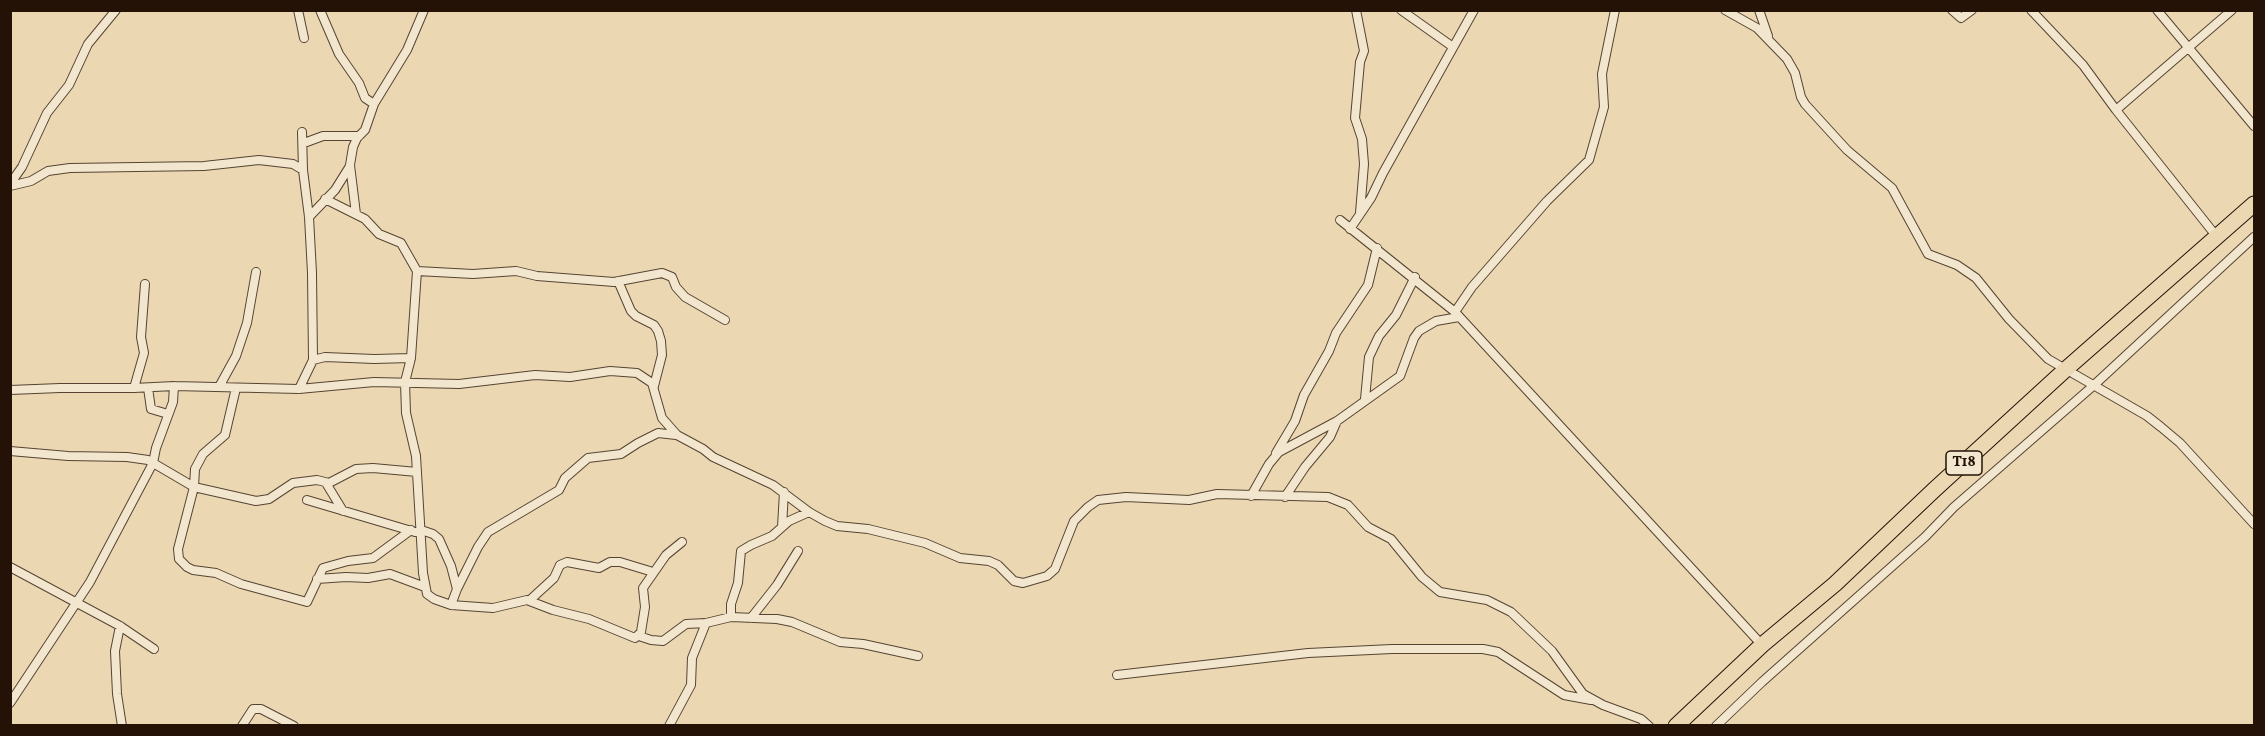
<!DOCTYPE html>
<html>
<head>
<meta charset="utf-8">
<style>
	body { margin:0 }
	#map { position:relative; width:2265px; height:736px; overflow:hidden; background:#ebd8b3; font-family:Vollkorn,serif }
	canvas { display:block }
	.frame { position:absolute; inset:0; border:12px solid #251207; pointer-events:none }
</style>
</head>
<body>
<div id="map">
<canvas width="2265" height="736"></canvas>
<div class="frame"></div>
</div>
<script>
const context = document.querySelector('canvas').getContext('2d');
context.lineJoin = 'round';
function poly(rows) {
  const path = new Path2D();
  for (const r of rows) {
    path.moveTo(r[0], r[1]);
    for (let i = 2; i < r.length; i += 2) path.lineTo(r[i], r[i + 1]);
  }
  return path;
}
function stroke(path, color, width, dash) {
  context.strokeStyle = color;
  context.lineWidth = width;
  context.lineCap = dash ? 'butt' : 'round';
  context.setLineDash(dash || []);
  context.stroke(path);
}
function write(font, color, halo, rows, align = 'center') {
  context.font = font + ' Vollkorn,serif';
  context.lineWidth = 6;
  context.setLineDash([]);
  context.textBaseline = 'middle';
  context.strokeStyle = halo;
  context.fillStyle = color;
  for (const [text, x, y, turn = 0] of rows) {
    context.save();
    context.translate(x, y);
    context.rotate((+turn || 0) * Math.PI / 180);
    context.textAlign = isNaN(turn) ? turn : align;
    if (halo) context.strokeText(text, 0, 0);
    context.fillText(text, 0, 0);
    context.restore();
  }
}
const street = poly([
	[298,10,304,38],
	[320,10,339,54,359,83,365,98,374,104],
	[1356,10,1364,51,1360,62,1355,118,1362,139,1364,164,1360,213],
	[1401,10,1453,47],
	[1725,10,1757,28,1787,59,1795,73,1801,97,1805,104,1847,150,1892,188,1928,254,1957,265,1976,278,2009,319,2048,359,2147,416,2161,427,2180,443,2254,524],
	[1759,10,1768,36],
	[1952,10,1961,18,1972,10],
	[2031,10,2083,65,2116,110,2217,237],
	[2157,10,2254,126],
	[2116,110,2232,10],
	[304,143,323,136,359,136],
	[10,184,22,167,47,113,69,85,88,44,116,10],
	[10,186,31,181,48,171,70,168,204,166,259,160,293,164,303,170],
	[325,199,365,219,379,234,401,243,417,271,411,358,405,382,406,413,416,456,423,573,427,594,434,599,451,605,493,608,527,600,553,610,589,619,635,638,641,632,645,607,643,588,666,555,682,542],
	[356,214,350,165,353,147,357,138,365,130,374,104,407,50,424,10],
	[309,217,335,190,350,166],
	[1340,220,1455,312,1762,645],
	[1350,229,1371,198,1383,173,1474,10],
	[417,271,473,274,516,271,537,276,614,282,662,273,672,277,676,287,685,297,725,320],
	[618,281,631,311,636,316,654,325,658,331,661,341,662,355,654,386],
	[1455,312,1472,287,1547,201,1589,160,1604,107,1602,74,1615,10],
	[313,360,325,357,374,359,411,358],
	[219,387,236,356,247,323,256,272],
	[134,388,144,353,141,337,145,284],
	[148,388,151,409,168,414],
	[236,388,225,435,203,454,195,469,194,487,178,549,179,559,187,567,193,570,216,573,241,584,307,602,323,568,348,561,373,558,411,530],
	[299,389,313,360,312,273,309,217,303,170,302,132],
	[10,390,60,388,134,388,174,386,299,389,374,382,459,384,535,375,570,377,610,371,637,373,652,383,662,418,677,435,703,449,713,457,773,485,809,512,825,521,837,526,868,529,925,543,960,558,989,561,998,565,1014,581,1023,583,1047,576,1055,569,1074,521,1088,507,1098,500,1126,497,1189,500,1217,494,1328,497,1348,505,1368,527,1391,539,1422,577,1440,592,1487,600,1511,612,1552,651,1583,694,1603,705,1641,719,1649,726],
	[1365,399,1369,357,1379,336,1396,315,1415,277],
	[10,451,68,456,127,457,148,460,194,487,256,501,269,499,293,483,317,480,329,483,356,469,373,468,417,472],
	[1276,453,1295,421,1304,395,1329,351,1336,333,1368,285,1377,248],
	[326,483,343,511],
	[1251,496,1269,464,1279,452,1337,421,1400,376,1414,338,1419,331,1436,321,1459,317],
	[1285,497,1305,467,1330,437,1337,421],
	[307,500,415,532],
	[782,527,784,492],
	[421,530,433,534,439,539,451,566,457,589,451,605],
	[10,567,120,626,154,649],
	[317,579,346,577,368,578,390,574,425,587],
	[457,589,478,547,488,532,559,490,565,478,588,458,621,454,638,443,658,433,676,435],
	[530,600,554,578,560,565,567,562,599,568,610,562,620,562,653,572],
	[731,617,731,604,738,583,741,551,751,545,772,536,789,521,809,512],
	[751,618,777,585,798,551],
	[120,626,115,651,117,694,122,726],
	[639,636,651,640,663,641,686,624,706,623,731,617,777,619,792,622,840,642,863,644,918,656],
	[1117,675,1308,653,1392,649,1483,649,1498,652,1564,695,1591,700],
	[10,703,90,582,153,463,156,448,173,402,174,386],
	[242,726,253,709,261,709,294,726],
	[669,726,691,685,692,658,706,623],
	[1716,726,1762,682,1925,537,1954,507,2093,386,2254,237]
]);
const highway = poly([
	[1676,726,1762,645,1835,584,1934,490,2065,370,2254,204]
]);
const shields = [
	[1964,463,36]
];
const shieldNames = [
	["T18",1964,463]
];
stroke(street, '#564432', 10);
stroke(highway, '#251207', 17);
stroke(street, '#f2e6ce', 8);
stroke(highway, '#ebd8b3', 15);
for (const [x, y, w] of shields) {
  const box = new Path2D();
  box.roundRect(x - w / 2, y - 12, w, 24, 4.5);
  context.fillStyle = '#f2e6ce';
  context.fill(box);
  stroke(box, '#251207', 1.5);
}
write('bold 15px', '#251207', null, shieldNames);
</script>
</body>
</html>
